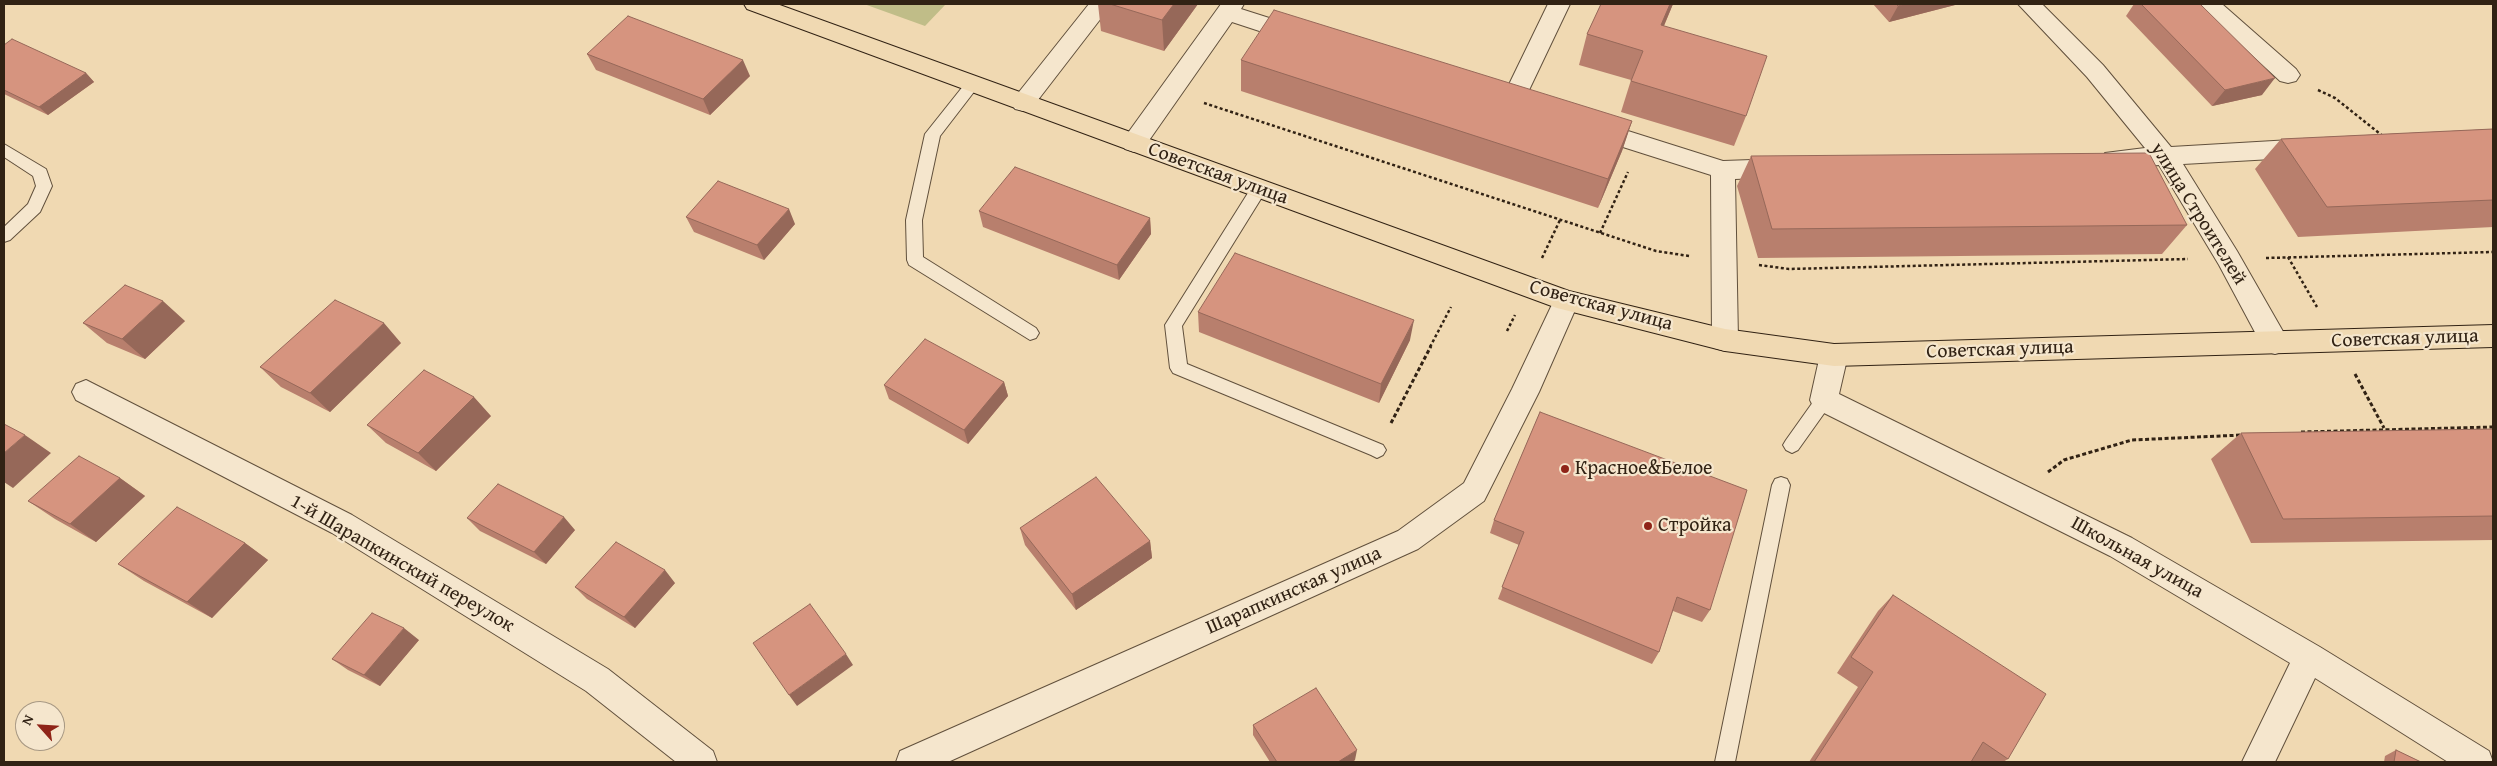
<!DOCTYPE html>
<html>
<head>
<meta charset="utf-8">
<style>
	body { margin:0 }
	#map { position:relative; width:2497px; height:766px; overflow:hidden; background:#f0d9b2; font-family:"Gentium Book Plus",serif }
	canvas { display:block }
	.frame { position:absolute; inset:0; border:5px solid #312214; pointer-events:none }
	.north { position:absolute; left:15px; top:701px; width:50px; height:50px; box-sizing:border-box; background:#f5e6cd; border:1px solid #a79883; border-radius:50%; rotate:296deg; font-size:14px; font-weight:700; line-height:20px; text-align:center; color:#312214 }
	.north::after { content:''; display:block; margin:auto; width:18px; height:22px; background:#8f2418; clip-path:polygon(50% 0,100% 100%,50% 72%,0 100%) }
</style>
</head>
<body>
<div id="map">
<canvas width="2497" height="766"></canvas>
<div class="frame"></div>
<div class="north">N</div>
</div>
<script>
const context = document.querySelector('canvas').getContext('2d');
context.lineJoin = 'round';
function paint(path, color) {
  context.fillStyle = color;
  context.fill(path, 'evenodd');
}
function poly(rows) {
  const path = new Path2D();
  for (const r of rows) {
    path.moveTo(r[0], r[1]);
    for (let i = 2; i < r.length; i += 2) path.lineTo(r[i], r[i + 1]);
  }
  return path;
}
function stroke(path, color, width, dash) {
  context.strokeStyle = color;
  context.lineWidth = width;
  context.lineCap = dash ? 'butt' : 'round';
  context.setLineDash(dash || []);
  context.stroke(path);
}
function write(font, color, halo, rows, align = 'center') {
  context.font = font + ' "Gentium Book Plus",serif';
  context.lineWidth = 4.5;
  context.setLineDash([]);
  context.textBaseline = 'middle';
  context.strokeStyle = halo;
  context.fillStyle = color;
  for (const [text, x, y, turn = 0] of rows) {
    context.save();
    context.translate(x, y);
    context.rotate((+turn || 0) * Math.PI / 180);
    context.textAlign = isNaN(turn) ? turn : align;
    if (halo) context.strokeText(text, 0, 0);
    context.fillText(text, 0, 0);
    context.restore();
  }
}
const green = poly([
	[864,4,946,4,925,26]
]);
const pathFar1 = poly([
	[2318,90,2335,98,2384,137],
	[1204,103,1656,251,1689,256],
	[1600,233,1628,172],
	[2288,257,2317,307],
	[1542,258,1560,220],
	[2266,258,2493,252],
	[1759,265,1789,269,2188,259],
	[1507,331,1515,315],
	[1430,347,1451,307]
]);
const path = poly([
	[2355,374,2384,428],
	[1391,423,1431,346],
	[2301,432,2493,427],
	[2048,472,2064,460,2132,440,2242,435]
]);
const lane = poly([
	[973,79,978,80,980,84,940,136,922,220,923,257,1036,328,1039,333,1036,338,1030,340,909,265,907,260,906,220,925,134,968,80,973,79],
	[4,144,46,169,52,186,40,212,10,240,4,242,4,227,28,204,36,186,33,176,4,157,4,144],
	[1259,183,1265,185,1267,189,1182,326,1187,364,1383,445,1386,450,1383,455,1377,458,1371,455,1173,373,1170,368,1165,325,1253,185,1259,183],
	[1824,393,1830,395,1833,400,1830,405,1798,450,1792,453,1786,450,1783,445,1786,440,1818,395,1824,393],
	[1781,477,1787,479,1790,485,1735,762,1715,762,1772,485,1775,479,1781,477]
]);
const street = poly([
	[1089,4,1112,4,1031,109,1023,111,1015,109,1011,103,1015,97,1089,4],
	[1221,4,1244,4,1241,9,1307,30,1310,36,1307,42,1299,44,1232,22,1143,149,1134,152,1125,149,1122,143,1125,137,1221,4],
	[1548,4,1570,4,1520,109,1512,111,1504,109,1500,103,1548,4],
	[2018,4,2042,4,2103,65,2171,147,2308,139,2317,142,2320,148,2317,154,2308,157,2183,164,2237,251,2285,335,2288,343,2285,351,2275,354,2265,351,2219,265,2159,165,2114,168,2105,165,2102,159,2105,153,2145,148,2087,77,2018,4],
	[2197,4,2222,4,2296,69,2300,75,2296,81,2288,83,2280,81,2197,4],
	[1590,119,1723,161,1781,159,1790,162,1793,168,1790,174,1781,177,1735,179,1738,340,1735,348,1725,351,1715,348,1712,340,1711,175,1582,134,1578,128,1582,122,1590,119],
	[1566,291,1575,294,1579,301,1539,392,1484,501,1418,549,948,762,896,762,900,751,1398,531,1464,483,1512,389,1557,294,1566,291],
	[1834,344,1844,347,1848,355,1839,394,2132,538,2320,647,2489,751,2493,762,2448,762,2315,678,2275,762,2242,762,2290,663,2110,556,1814,408,1810,400,1820,355,1824,347,1834,344],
	[86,380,352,515,608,669,713,751,717,762,676,762,586,691,332,533,76,400,72,392,76,384,86,380]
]);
const primary = poly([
	[744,4,777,4,1569,291,1725,329,1834,344,2493,325,2493,347,1834,366,1725,351,1557,308,747,9,744,4]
]);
const wall = poly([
	[1098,4,1198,4,1164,51,1101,31],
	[1601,4,1673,4,1664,26,1746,116,1734,146,1621,112,1631,80,1579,65,1587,34],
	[1873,4,1956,4,1955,5,1889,22],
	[2134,4,2200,4,2262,95,2212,106,2126,16],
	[4,45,86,73,94,82,48,115,4,94],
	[587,54,750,76,710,115,596,70],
	[1241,60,1632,121,1622,151,1598,208,1241,91],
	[2493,129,2493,227,2298,237,2255,169,2281,139],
	[1751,156,2187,225,2162,254,1758,258,1737,186],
	[979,211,1150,218,1151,234,1119,280,983,227],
	[686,217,795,224,764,260,694,232],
	[1198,312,1410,340,1379,403,1199,332],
	[185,321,145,359,107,343,83,323],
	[401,343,330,412,281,387,260,367],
	[1004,382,1008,396,968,444,889,399,884,385],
	[1540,412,1710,610,1702,622,1673,611,1659,652,1652,664,1498,599,1519,545,1490,533,1494,520],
	[491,416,436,471,386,443,367,425],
	[2493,429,2493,540,2251,543,2211,459,2241,433],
	[120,478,145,496,96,542,55,519,28,501],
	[467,518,575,530,546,564,480,531],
	[1020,528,1150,541,1152,558,1076,610,1025,545],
	[245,543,268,560,212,618,144,581,118,564],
	[675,583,635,628,587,599,575,587],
	[1893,595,2008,759,2003,762,1974,762,1972,761,1971,762,1809,762,1858,687,1837,673,1878,611],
	[419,640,380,686,348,670,332,659],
	[1253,725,1355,760,1352,762,1270,762,1253,735],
	[2396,750,2421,762,2384,762,2385,756]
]);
const shadedWall = poly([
	[1174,4,1198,4,1164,51,1162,20],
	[1670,4,1673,4,1651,56,1661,25],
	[1906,4,1956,4,1955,5,1889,22,1898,6],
	[743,60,750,76,710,115,703,99],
	[86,73,94,82,48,115,39,107],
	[2275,78,2262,95,2212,106,2225,90],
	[1632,121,1622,151,1598,208,1608,179],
	[789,209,795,224,764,260,757,245],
	[1150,218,1151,234,1119,280,1117,265],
	[163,301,185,321,145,359,122,339],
	[1414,320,1410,340,1379,403,1381,384],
	[384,323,401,343,330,412,310,393],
	[1004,382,1008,396,968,444,964,430],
	[474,397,491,416,436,471,418,453],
	[25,435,51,453,13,488,4,482,4,453],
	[120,478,145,496,96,542,70,524],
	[564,517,575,530,546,564,534,552],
	[1150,541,1152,558,1076,610,1072,594],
	[245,543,268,560,212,618,187,602],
	[665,570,675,583,635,628,624,617],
	[404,628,419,640,380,686,364,675],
	[846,654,853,665,797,706,789,695],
	[1357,750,1355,760,1352,762,1338,762]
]);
const building = poly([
	[1110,4,1174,4,1162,20,1110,4],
	[1601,4,1670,4,1661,25,1767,56,1746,116,1631,81,1643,51,1587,34,1601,4],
	[1896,4,1906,4,1898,6,1896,4],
	[2141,4,2200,4,2275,78,2225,90,2141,4],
	[1274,10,1632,121,1608,179,1241,60,1274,10],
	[628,16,743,60,703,99,587,54,628,16],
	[12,39,86,73,39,107,4,90,4,45,12,39],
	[2493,129,2493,200,2327,207,2281,139,2493,129],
	[2149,153,2187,225,1772,229,1751,156,2149,153],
	[1015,167,1150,218,1117,265,979,211,1015,167],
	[718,181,789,209,757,245,686,217,718,181],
	[1235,253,1414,320,1381,384,1198,312,1235,253],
	[125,285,163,301,122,339,83,323,125,285],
	[335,300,384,323,310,393,260,367,335,300],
	[925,339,1004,382,964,430,884,385,925,339],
	[424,370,474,397,418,453,367,425,424,370],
	[1540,412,1747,490,1710,610,1677,597,1659,652,1502,587,1524,532,1494,520,1540,412],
	[4,424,25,435,4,453,4,424],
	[2493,429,2493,516,2283,519,2241,433,2493,429],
	[79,456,120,478,70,524,28,501,79,456],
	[1096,477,1150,541,1072,594,1020,528,1096,477],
	[498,484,564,517,534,552,467,518,498,484],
	[177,507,245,543,187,602,118,564,177,507],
	[616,542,665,570,624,617,575,587,616,542],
	[1893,595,2046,694,2008,759,1983,742,1971,762,1814,762,1873,672,1851,657,1893,595],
	[810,604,846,654,789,695,753,643,810,604],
	[372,613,404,628,364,675,332,659,372,613],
	[1316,688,1357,750,1338,762,1277,762,1253,725,1316,688],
	[2396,750,2421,762,2394,762,2396,750]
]);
const markers = [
	[1565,469,5,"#8f2418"],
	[1648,526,5,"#8f2418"]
];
const streetNames = [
	["Советская улица",1218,174,20],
	["улица Строителей",2198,214,58],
	["Советская улица",1601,306,15],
	["Советская улица",2405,339,-2],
	["Советская улица",2000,350,-2],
	["Школьная улица",2137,558,29],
	["1-й Шарапкинский переулок",402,564,30],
	["Шарапкинская улица",1294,591,-24]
];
const poiNames = [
	["Красное&Белое",1575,469],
	["Стройка",1658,526]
];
paint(green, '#c0bd88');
stroke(lane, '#61503c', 2);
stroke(street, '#61503c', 2);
stroke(primary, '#312214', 2);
stroke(pathFar1, '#312214', 2.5, [3, 2.5]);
stroke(path, '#312214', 3, [4, 2.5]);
paint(lane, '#f5e6cd');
paint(street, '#f5e6cd');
paint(primary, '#f0d9b2');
paint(wall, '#b87f6d');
paint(shadedWall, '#966859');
paint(building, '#d6947f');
stroke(building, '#966859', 1);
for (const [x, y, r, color] of markers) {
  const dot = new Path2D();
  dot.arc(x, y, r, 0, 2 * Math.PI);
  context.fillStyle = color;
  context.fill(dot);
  stroke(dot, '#f5e6cd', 2);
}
write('20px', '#312214', '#f5e6cd', streetNames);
write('20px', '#312214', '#f5e6cd', poiNames, 'left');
</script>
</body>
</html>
